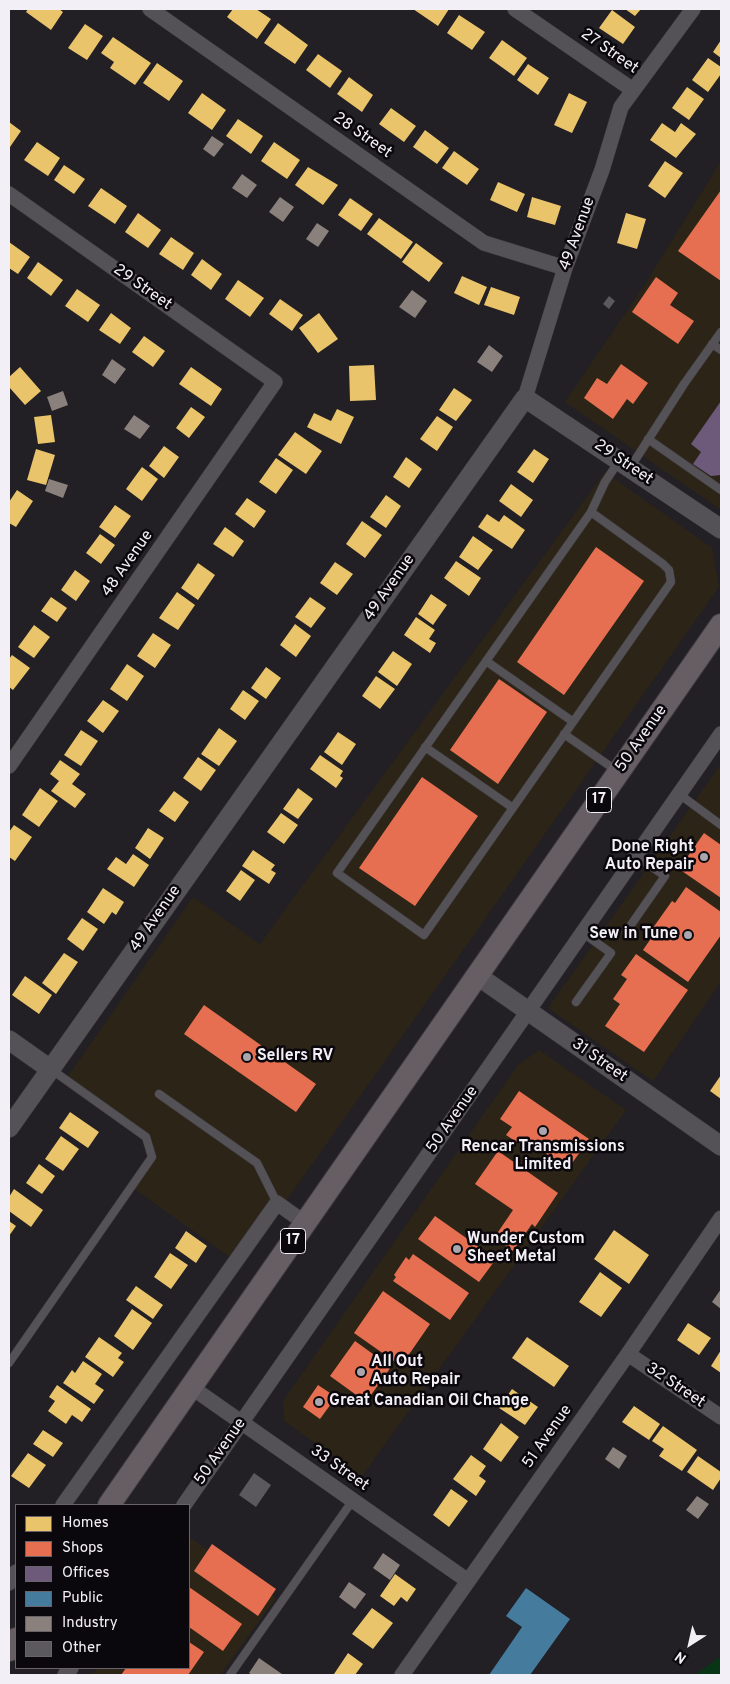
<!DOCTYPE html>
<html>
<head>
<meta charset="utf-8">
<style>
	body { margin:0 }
	#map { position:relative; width:730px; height:1684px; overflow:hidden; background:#221f25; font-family:Overpass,sans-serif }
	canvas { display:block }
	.frame { position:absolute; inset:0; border:10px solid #f3eff6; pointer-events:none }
	.legend { position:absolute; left:15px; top:1504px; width:175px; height:165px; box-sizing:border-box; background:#0b080d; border:1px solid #68646a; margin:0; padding:6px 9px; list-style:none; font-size:15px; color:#f3eff6 }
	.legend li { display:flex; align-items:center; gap:10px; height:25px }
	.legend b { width:25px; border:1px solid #68646a }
	.north { position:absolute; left:665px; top:1619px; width:50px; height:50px; -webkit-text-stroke:4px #0b080d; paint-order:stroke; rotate:215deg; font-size:14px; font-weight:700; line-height:20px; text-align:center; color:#f3eff6 }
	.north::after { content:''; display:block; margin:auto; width:18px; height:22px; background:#f3eff6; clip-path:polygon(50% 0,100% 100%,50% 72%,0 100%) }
</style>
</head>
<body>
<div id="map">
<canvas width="730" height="1684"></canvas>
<div class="frame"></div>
<ul class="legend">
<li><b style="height:14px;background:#e9c46a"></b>Homes</li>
<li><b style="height:14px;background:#e76f51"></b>Shops</li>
<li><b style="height:14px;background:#6d597a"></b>Offices</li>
<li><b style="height:14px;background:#457b9d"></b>Public</li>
<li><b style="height:14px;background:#8a817c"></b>Industry</li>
<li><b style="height:14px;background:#5b595e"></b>Other</li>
</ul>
<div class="north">N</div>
</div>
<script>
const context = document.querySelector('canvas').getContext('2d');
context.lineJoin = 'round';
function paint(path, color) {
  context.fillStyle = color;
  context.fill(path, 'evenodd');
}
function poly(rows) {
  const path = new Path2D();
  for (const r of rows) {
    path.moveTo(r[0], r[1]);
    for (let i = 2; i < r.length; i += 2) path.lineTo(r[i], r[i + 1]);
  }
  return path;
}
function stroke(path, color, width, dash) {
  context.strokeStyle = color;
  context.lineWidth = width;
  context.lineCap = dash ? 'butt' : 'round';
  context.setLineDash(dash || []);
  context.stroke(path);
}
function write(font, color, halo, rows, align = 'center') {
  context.font = font + ' Overpass,sans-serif';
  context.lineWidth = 5;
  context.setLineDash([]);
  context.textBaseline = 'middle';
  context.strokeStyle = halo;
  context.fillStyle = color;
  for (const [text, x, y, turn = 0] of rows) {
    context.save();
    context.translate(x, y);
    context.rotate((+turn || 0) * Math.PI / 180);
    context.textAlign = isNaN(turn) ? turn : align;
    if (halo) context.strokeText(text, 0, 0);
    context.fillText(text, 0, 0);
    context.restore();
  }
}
const commercial = poly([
	[721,161,721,510,565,402,646,283],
	[605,472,712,548,719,587,241,1265,133,1188,154,1158,150,1137,66,1079,193,897,260,944],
	[721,764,721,981,653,1081,548,1008],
	[539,1050,626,1110,362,1476,284,1421,283,1401,518,1065],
	[189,1537,276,1598,220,1675,92,1675,97,1668,189,1668]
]);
const green = poly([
	[721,1656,721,1675,695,1675]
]);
const homes = poly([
	[28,9,59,9,63,12,51,30,26,12],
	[233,9,256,9,271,19,257,39,227,17],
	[413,9,449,9,438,26],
	[625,9,641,9,635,16],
	[612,10,635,27,623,44,599,28],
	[459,15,485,32,472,50,447,33],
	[278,23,308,45,295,64,264,43],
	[85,24,103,36,87,60,68,48],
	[113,37,151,63,135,85,110,68,114,62,101,53],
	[502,40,527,58,514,76,489,58],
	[721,40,721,58,713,52],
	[318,54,342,71,330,88,306,70],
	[708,58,721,67,721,74,708,92,692,80],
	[157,63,183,81,169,101,143,83],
	[528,64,549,78,538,95,517,80],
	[349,77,373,95,362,112,337,94],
	[687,87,704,99,689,120,672,108],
	[202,93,226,110,212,130,188,113],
	[569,93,587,102,572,133,554,125],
	[391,108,416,126,404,142,379,124],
	[238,119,263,136,251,154,226,136],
	[9,122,21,131,10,147,9,146],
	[662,123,675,132,681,123,696,134,676,158,650,140],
	[425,130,449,148,437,164,413,147],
	[37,142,60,158,48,176,24,160],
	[274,142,300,160,287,179,261,161],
	[454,151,479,169,467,185,442,168],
	[665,161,683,173,665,198,648,186],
	[64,165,85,179,74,194,54,180],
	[308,167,338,185,323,205,295,185],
	[498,182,525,194,517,212,490,200],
	[101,188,127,206,115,224,88,206],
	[532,197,561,206,555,225,527,217],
	[350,198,373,214,361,231,338,215],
	[138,213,161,230,148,248,125,232],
	[626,213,646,219,637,249,617,243],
	[379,218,413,242,401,259,367,234],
	[171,237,194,253,183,270,159,254],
	[9,242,30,257,18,274,9,268],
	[416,243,443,263,429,282,402,262],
	[202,259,222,274,211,290,191,275],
	[38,262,63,280,51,296,27,278],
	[462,276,487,287,479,305,454,293],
	[238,280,264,298,250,317,225,299],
	[491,287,520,297,514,315,484,305],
	[77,289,100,305,88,322,65,306],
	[280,299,303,315,292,331,269,314],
	[111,313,131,328,120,344,99,330],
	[319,313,338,339,318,353,299,328],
	[144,336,165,351,153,367,132,352],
	[374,365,376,400,350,401,349,366],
	[20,367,41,391,25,405,9,387,9,377],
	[191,367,222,389,211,406,179,384],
	[454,388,472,400,456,421,439,410],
	[191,407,205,417,189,438,176,428],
	[337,409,354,417,341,444,307,427,314,413,331,421],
	[51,415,55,442,38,444,34,417],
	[437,416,453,427,437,451,420,439],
	[295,432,322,451,306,474,278,455],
	[164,446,179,457,164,478,149,466],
	[36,449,55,455,46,485,27,480],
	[534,449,549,459,533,483,517,472],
	[406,457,422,469,409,488,393,477],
	[276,458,293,470,276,494,259,482],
	[142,467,158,479,142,501,126,489],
	[511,484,533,500,521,517,499,501],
	[17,490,33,501,16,527,9,523,9,502],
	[386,495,401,506,386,528,370,517],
	[247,498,266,511,254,528,235,514],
	[115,505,131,516,115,538,99,527],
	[487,514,499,522,504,515,525,530,512,549,478,527],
	[362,521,382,535,365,558,346,544],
	[225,527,244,541,233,557,213,544],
	[100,534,115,545,101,564,86,553],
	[473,536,493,550,478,570,459,557],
	[456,561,481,578,469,596,444,578],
	[335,562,353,574,337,595,320,583],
	[198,563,215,575,198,600,181,588],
	[75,570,90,581,76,601,61,590],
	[177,592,195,605,178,630,159,618],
	[431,594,447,605,433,625,418,614],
	[51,597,67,608,57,622,41,611],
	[310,597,326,608,311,628,295,617],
	[416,617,435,630,429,639,436,643,430,653,404,635],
	[295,624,311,636,296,657,280,645],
	[34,625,50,637,34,658,18,647],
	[153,633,171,645,155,668,137,656],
	[393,651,412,664,397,686,378,672],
	[12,655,30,668,13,690,9,687,9,659],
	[127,664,144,676,127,701,110,689],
	[266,667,281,678,266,699,251,688],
	[376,676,395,689,380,709,362,696],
	[243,690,259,701,245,720,230,709],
	[103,700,119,711,103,733,87,721],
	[219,728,237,741,219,766,201,754],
	[81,730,98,741,81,766,64,755],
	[338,732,356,744,342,765,324,752],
	[320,755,343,771,340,776,343,778,336,788,310,769],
	[198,757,216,770,201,791,183,778],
	[60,760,80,774,72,784,86,794,75,808,51,791,59,781,50,774],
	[40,788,58,801,39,827,22,815],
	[298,788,313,799,298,819,283,809],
	[174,791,189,802,175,822,159,811],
	[281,813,298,825,284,844,267,832],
	[14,825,32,837,15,861,9,857,9,832],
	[148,828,164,838,150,859,135,848],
	[253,850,275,865,271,870,276,873,269,884,242,866],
	[133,854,149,865,134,887,107,869,116,857,126,864],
	[241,870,255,880,240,901,226,891],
	[103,888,124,902,116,915,112,912,104,924,87,912],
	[82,918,98,929,83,951,67,939],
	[64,953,78,962,56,994,42,983],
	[25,976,52,995,39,1014,12,995],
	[721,1075,721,1099,710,1091],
	[70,1112,99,1132,88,1148,59,1128],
	[61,1136,79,1149,63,1171,45,1159],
	[39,1164,55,1176,42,1194,26,1183],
	[14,1189,43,1210,31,1227,9,1211,9,1197],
	[9,1221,16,1226,9,1236],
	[614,1230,649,1255,629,1284,594,1259],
	[186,1231,207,1246,196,1263,175,1248],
	[170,1253,188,1265,171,1289,154,1277],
	[600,1272,622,1288,601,1317,579,1302],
	[136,1286,163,1305,153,1319,126,1300],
	[132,1309,152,1323,133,1350,114,1336],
	[688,1323,711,1338,699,1355,677,1340],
	[99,1337,122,1353,118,1358,124,1362,113,1377,85,1357],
	[527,1337,569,1366,554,1387,512,1358],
	[721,1350,721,1373,711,1366],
	[83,1361,102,1374,95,1384,104,1390,94,1404,63,1383,72,1370,75,1373],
	[57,1385,91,1409,82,1422,72,1415,66,1424,48,1411,55,1401,49,1397],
	[512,1389,538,1407,525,1425,499,1408],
	[634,1406,660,1424,649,1440,622,1422],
	[501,1423,519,1437,501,1462,483,1449],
	[663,1426,697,1450,682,1471,659,1456,664,1449,652,1441],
	[43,1430,63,1443,53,1457,33,1444],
	[28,1453,46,1465,29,1488,11,1476],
	[471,1455,486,1466,479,1476,486,1481,476,1496,453,1479],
	[698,1456,721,1472,721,1478,713,1490,687,1472],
	[451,1489,468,1501,449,1527,433,1515],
	[395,1574,416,1589,407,1602,401,1597,394,1606,380,1596],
	[372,1608,393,1623,373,1649,352,1634],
	[348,1653,363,1664,355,1675,337,1675,334,1674]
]);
const shops = poly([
	[721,190,721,281,678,251],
	[656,277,678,293,670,305,694,321,678,344,632,312],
	[621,364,648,383,633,404,627,399,613,419,584,398,597,378,607,384],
	[596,547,644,581,564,695,517,662],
	[499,679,547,712,498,784,450,750],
	[422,777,478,816,415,906,359,868],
	[704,833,721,845,721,898,679,869],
	[686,887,721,912,721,935,688,982,643,950,654,934,650,932,672,901,675,903],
	[636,954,688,990,644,1052,605,1026,620,1004,613,999,627,979,621,975],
	[204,1005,316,1084,296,1112,184,1034],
	[519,1091,589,1139,568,1169,534,1145,530,1151,506,1135,512,1127,500,1119],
	[498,1151,558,1193,535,1227,532,1224,513,1251,494,1238,513,1210,475,1184],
	[435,1216,496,1259,479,1282,418,1239],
	[413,1254,469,1293,450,1320,393,1281,396,1277,394,1275,406,1257,409,1260],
	[383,1291,430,1324,401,1366,354,1333],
	[355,1341,391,1367,366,1402,330,1376],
	[318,1385,336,1397,320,1419,303,1407],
	[212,1544,276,1589,258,1616,194,1571],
	[189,1587,242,1624,223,1651,189,1627],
	[189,1642,204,1652,188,1675,121,1675,126,1668,189,1668]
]);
const offices = poly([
	[721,401,721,475,711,476,693,464,701,452,691,444]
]);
const public = poly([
	[526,1588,570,1619,530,1675,489,1675,522,1627,506,1616]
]);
const industry = poly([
	[212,136,224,144,214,157,203,149],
	[242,174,257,185,247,198,232,188],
	[280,197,294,207,283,222,269,212],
	[317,223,329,231,318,247,306,239],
	[412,290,427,301,415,318,399,307],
	[489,345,503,356,492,372,477,362],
	[112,359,126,369,115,384,102,375],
	[63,391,68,405,52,411,47,397],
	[134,415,150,426,140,439,124,429],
	[49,479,68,485,63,498,45,491],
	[721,1289,721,1309,712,1302],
	[613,1447,627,1456,619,1469,605,1459],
	[697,1496,709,1504,698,1519,686,1510],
	[383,1553,400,1565,390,1580,373,1568],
	[349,1582,366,1594,355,1609,339,1597],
	[259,1658,282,1674,281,1675,252,1675,249,1673]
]);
const building = poly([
	[609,296,615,301,609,309,603,304],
	[254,1473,271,1485,256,1507,239,1495]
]);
const service = poly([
	[712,344,721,350],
	[648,439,721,490],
	[630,468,684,384,721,332],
	[591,512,663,564,669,570,671,582,424,935,337,873,591,512],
	[591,512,605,482,619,461],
	[486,661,572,721],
	[564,734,617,771],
	[425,747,513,808],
	[679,794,721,825],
	[626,932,665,876,636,856],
	[576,1002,611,953,583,933],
	[159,1094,257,1163,277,1203],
	[9,1363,152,1157,146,1137,52,1070],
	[230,1675,353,1500]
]);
const minor = poly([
	[150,9,484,243,565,268],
	[515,9,633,90],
	[9,194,275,382,9,766],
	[525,398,565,268,602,170,621,107,693,9],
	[628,1354,721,1417],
	[191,1387,468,1581],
	[63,1505,277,1203,305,1223],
	[184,1505,721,734],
	[9,1583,16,1572],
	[65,1675,71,1668],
	[402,1675,628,1354,721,1218]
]);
const tertiary = poly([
	[478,976,721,1146],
	[9,1040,50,1069],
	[9,1128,525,398,721,529]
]);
const primary = poly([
	[109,1505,721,625],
	[9,1650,16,1639]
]);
const markers = [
	[704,857,5,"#aaa6ad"],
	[688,935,5,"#aaa6ad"],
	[247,1057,5,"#aaa6ad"],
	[543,1131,5,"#aaa6ad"],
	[457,1249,5,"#aaa6ad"],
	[361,1372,5,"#aaa6ad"],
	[319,1402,5,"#aaa6ad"]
];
const shields = [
	[599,800,25],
	[293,1241,25]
];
const shieldNames = [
	["17",599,800],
	["17",293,1241]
];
const streetNames = [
	["27 Street",609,52,35],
	["28 Street",362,136,35],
	["49 Avenue",578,234,-70],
	["29 Street",142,288,35],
	["29 Street",623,463,34],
	["48 Avenue",128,564,-55],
	["49 Avenue",390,588,-55],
	["50 Avenue",642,739,-55],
	["49 Avenue",156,919,-55],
	["31 Street",599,1061,35],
	["50 Avenue",453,1120,-55],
	["32 Street",675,1386,34],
	["51 Avenue",548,1437,-55],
	["50 Avenue",221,1452,-55],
	["33 Street",339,1469,35]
];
const poiNames = [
	["Done Right",694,848,"right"],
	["Auto Repair",694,866,"right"],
	["Sew in Tune",678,935,"right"],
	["Sellers RV",257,1057],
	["Rencar Transmissions",543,1148,"center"],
	["Limited",543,1166,"center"],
	["Wunder Custom",467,1240],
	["Sheet Metal",467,1258],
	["All Out",371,1363],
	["Auto Repair",371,1381],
	["Great Canadian Oil Change",329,1402]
];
paint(commercial, '#2c2517');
paint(green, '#073516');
paint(homes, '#e9c46a');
paint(shops, '#e76f51');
paint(offices, '#6d597a');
paint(public, '#457b9d');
paint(industry, '#8a817c');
paint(building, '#5b595e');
stroke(service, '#3e3b40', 9);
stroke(minor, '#3e3b40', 16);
stroke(tertiary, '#3e3b40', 20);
stroke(primary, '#3e3b40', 24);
stroke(service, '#555257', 8);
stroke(minor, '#555257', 15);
stroke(tertiary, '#555257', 19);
stroke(primary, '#665e62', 22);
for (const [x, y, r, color] of markers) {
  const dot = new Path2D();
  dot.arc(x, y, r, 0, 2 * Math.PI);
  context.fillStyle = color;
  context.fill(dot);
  stroke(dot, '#0b080d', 2);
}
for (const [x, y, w] of shields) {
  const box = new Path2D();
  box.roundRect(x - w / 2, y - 12.5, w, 25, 4);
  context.fillStyle = '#0b080d';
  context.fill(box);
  stroke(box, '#f3eff6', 1);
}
write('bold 15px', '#f3eff6', null, shieldNames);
write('16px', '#f3eff6', '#0b080d', streetNames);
write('bold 16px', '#f3eff6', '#0b080d', poiNames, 'left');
</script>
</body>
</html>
